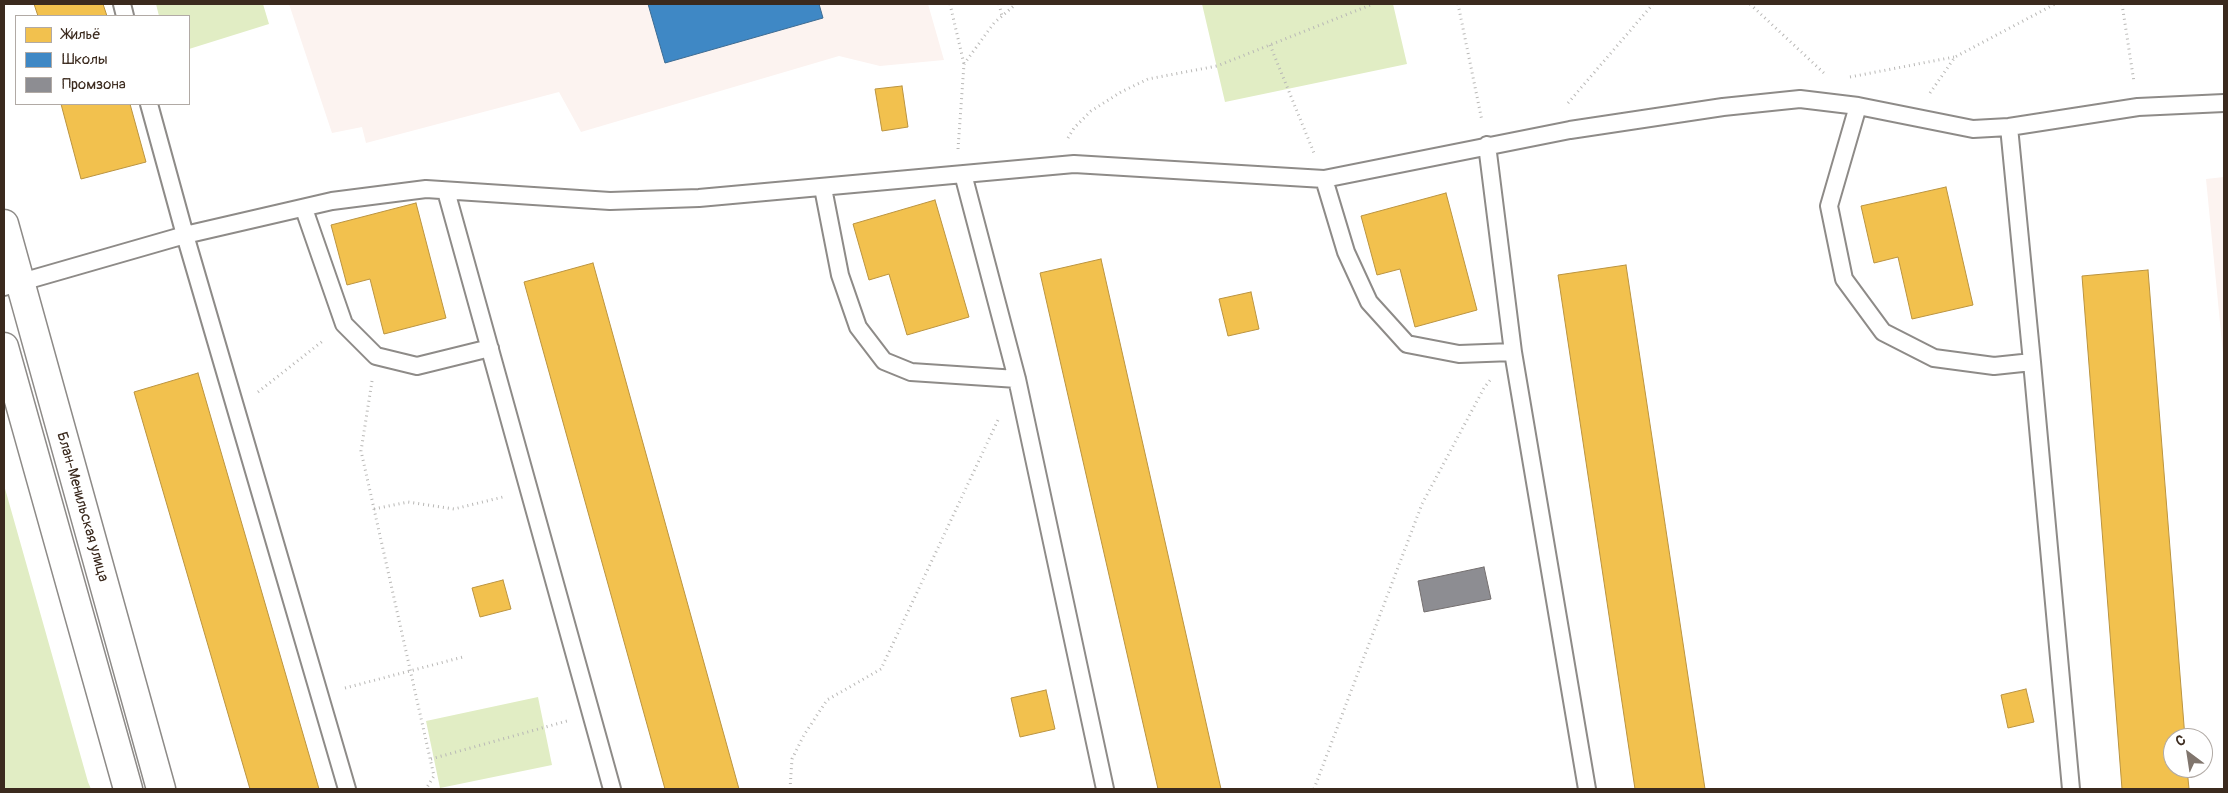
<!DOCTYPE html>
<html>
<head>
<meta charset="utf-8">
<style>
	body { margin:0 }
	#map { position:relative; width:2228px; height:793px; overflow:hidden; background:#fff; font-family:Pangolin,sans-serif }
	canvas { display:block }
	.frame { position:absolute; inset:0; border:5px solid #3b2a1e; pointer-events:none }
	.legend { position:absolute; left:15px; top:15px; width:175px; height:90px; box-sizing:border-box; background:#fff; border:1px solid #b1aaa5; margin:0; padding:6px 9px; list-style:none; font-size:15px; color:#3b2a1e }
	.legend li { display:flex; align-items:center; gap:10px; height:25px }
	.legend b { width:25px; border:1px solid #b1aaa5 }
	.north { position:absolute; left:2163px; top:728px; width:50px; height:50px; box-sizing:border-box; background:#fff; border:1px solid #b1aaa5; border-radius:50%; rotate:329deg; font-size:14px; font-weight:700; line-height:20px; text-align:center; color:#3b2a1e }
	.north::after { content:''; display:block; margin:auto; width:18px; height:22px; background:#80756d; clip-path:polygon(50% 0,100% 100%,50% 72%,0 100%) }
</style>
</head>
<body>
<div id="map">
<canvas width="2228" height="793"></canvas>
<div class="frame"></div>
<ul class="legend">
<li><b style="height:14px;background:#f2c14e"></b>Жильё</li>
<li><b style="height:14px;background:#3f88c5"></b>Школы</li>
<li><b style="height:14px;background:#8d8d92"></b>Промзона</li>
</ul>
<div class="north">С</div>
</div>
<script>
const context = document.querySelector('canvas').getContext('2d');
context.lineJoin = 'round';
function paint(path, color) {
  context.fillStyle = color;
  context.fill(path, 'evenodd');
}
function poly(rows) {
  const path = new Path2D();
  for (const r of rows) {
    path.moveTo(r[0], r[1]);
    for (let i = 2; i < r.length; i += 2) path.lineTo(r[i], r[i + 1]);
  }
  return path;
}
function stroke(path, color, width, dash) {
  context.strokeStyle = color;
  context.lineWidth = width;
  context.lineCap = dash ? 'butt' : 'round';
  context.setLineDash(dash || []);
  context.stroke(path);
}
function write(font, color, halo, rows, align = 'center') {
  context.font = font + ' Pangolin,sans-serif';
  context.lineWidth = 5;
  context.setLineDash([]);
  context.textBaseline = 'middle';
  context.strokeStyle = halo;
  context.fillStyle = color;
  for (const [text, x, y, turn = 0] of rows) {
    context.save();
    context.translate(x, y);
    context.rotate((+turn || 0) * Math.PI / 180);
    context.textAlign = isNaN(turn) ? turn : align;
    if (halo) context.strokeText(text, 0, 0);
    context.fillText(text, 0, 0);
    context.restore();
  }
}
const built = poly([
	[289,4,928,4,944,60,880,66,839,56,581,132,559,92,366,143,362,127,332,133],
	[2224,177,2224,364,2206,179]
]);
const green = poly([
	[156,4,263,4,269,24,189,49,189,16,159,16],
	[1202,4,1393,4,1407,64,1225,102],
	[4,485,88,782,91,789,4,789],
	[538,697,552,765,440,788,426,721]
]);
const homes = poly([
	[34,4,103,4,107,16,38,16,34,4],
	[902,86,908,127,882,131,875,89,902,86],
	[61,104,130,104,146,162,81,179,61,104],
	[1946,187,1973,305,1912,319,1898,257,1874,263,1861,206,1946,187],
	[1446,193,1477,310,1415,327,1400,269,1377,275,1361,216,1446,193],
	[935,200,969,317,907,335,889,274,869,280,853,224,935,200],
	[416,203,446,318,384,334,370,279,347,285,331,225,416,203],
	[1101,259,1221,789,1158,789,1117,610,1040,273,1101,259],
	[593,263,739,789,665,789,524,282,593,263],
	[1626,265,1705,789,1635,789,1558,275,1626,265],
	[2148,270,2185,738,2173,738,2173,768,2187,768,2189,789,2122,789,2101,517,2082,276,2148,270],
	[1251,292,1259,329,1228,336,1219,299,1251,292],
	[198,373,237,507,319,789,250,789,134,392,198,373],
	[503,580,511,609,480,617,472,588,503,580],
	[2026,689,2034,722,2008,728,2001,695,2026,689],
	[1046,690,1055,729,1020,737,1011,698,1046,690]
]);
const schools = poly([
	[648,4,819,4,823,18,665,63,648,4]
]);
const industry = poly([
	[1484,567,1491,599,1424,612,1418,581,1484,567]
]);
const path = poly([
	[950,4,964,64],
	[999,4,1002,16],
	[1458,4,1482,121],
	[1750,4,1826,75],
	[2122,4,2134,82],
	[1270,45,1314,153],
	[1850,77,1954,57],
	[1930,93,1955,57,2055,4],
	[1568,103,1653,4],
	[1068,138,1074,128,1091,111,1121,92,1148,79,1217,66,1373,4],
	[958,149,964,64,994,23,1016,4],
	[372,381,361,451,434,776,426,789],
	[258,392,324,340],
	[374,509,408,502,454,509,503,497],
	[345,688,463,657],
	[431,759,567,721],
	[790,789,792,759,804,735,827,700,881,669,998,420],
	[1314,789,1422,504,1484,388,1491,379]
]);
const lane = poly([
	[122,4,125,16],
	[149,104,185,235,347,789],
	[1858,106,1829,206,1844,279,1883,332,1934,358,1994,366,2032,362,2071,789],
	[2009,127,2032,362],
	[1487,145,1513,352],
	[963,174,1017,379,1105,789],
	[1324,179,1346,252,1369,302,1407,344,1459,354,1513,352,1587,789],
	[823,188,840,275,858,327,884,361,911,372,1017,379],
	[446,191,612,789],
	[304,209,344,324,376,356,417,366,490,348],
	[4,287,185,235,332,201,426,189,610,201,699,198,1074,164,1324,179,1570,130,1723,107,1800,99,1858,106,1973,129,2009,127,2138,107,2224,103]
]);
const secondary = poly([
	[4,224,161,789],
	[4,347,128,789]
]);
const streetNames = [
	["Блан-Менильская улица",82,507,74]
];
paint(built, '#fcf3f0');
paint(green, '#e1edc4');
paint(homes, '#f2c14e');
stroke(homes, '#bb9440', 1);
paint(schools, '#3f88c5');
stroke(schools, '#3e6c93', 1);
paint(industry, '#8d8d92');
stroke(industry, '#746f6f', 1);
stroke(lane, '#8e8b88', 20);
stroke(secondary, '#8e8b88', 31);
stroke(path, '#b9b8b6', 3, [1, 4]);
stroke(lane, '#fff', 16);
stroke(secondary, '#fff', 28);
write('15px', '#3b2a1e', '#fff', streetNames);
</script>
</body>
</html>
